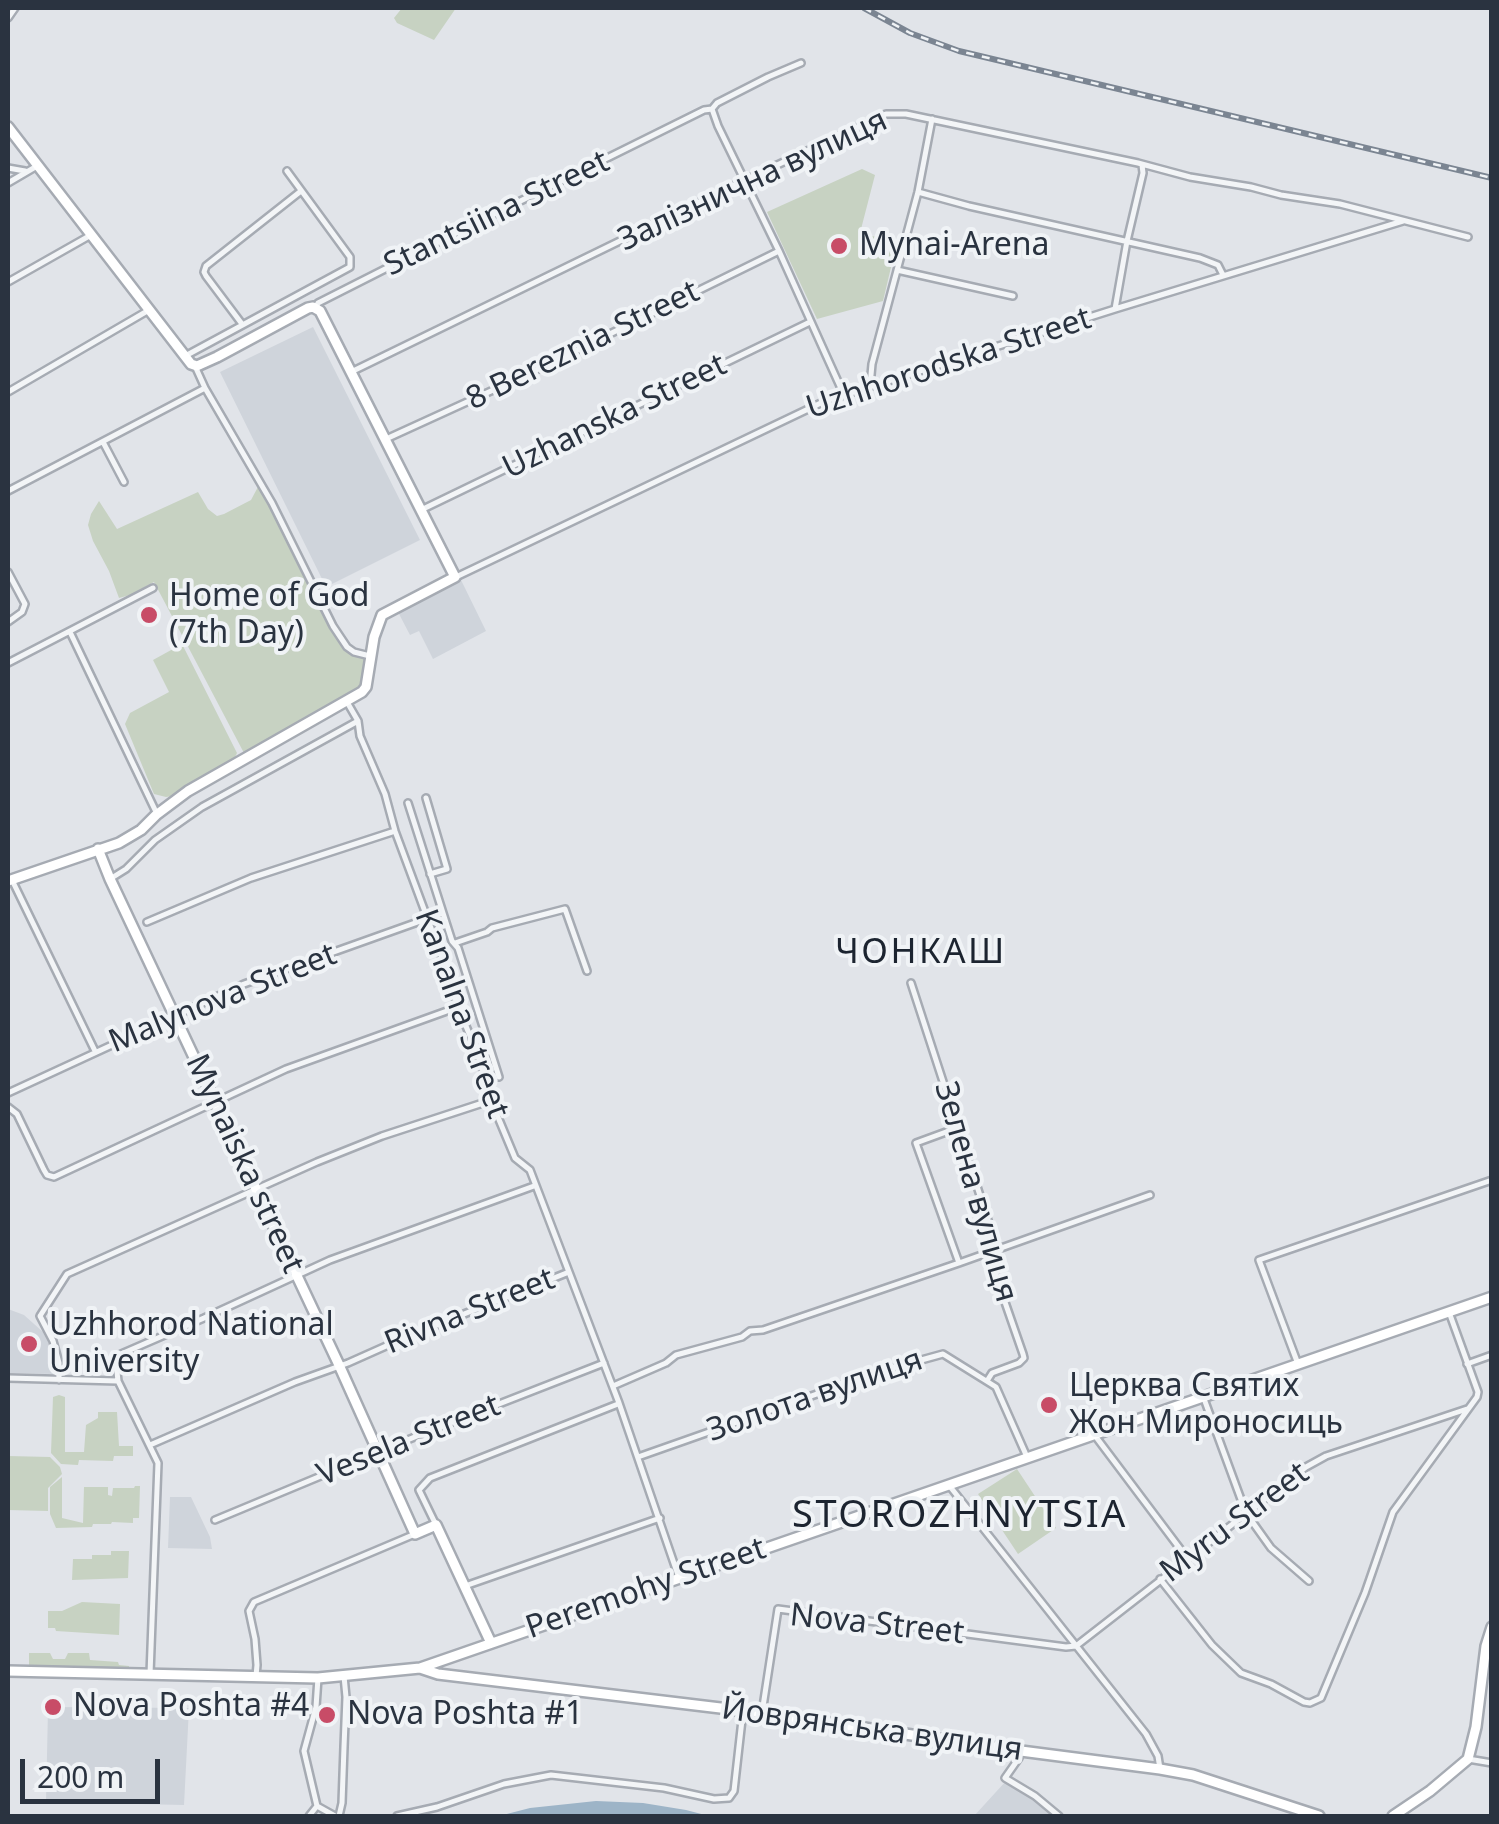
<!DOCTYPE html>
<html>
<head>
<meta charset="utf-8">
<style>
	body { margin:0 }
	#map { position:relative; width:1499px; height:1824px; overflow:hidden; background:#e1e4e9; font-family:"Noto Sans",sans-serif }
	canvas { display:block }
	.frame { position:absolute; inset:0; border:10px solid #2a3340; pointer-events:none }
	.scale { position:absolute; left:20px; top:1759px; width:140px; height:45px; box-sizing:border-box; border:5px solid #2a3340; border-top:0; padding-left:12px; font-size:30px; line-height:35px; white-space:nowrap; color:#2a3340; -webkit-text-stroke:8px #f0f3f6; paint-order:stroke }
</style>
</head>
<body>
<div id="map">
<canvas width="1499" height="1824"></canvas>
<div class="frame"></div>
<div class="scale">200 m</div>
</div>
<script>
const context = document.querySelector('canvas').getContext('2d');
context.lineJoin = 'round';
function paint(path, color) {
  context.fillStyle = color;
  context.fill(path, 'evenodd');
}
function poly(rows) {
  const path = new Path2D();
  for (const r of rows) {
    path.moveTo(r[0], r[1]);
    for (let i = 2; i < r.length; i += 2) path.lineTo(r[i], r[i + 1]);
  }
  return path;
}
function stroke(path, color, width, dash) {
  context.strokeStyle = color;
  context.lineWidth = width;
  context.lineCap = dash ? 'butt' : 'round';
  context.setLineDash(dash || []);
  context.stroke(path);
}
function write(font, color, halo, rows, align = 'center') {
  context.font = font + ' "Noto Sans",sans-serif';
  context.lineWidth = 8;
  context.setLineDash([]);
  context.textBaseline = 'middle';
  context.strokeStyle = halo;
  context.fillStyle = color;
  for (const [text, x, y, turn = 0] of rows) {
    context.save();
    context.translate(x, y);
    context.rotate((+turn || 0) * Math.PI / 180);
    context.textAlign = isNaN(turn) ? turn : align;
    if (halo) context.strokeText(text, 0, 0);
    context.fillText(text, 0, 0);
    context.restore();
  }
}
const built = poly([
	[313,327,420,540,326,587,220,372],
	[461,580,486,631,433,659,419,631,410,635,398,612],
	[8,1309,24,1315,43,1332,53,1352,54,1374,8,1373],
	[170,1497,191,1497,210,1537,212,1549,168,1548],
	[46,1704,50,1707,189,1708,184,1805,46,1802,48,1709,46,1708],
	[1006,1781,1033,1797,1055,1816,974,1816]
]);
const green = poly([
	[402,8,456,8,434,40,397,23,394,18],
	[862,169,875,175,860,233,897,242,883,301,817,319,767,212],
	[259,485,347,648,364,658,366,670,361,689,244,753,154,582,130,595,119,598,109,571,93,541,88,525,91,514,99,501,117,529,198,492,208,509,217,516,224,514,251,500],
	[182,644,237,753,234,759,173,796,166,797,154,794,125,724,130,713,169,692,153,660],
	[59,1395,65,1397,65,1452,84,1452,86,1425,98,1418,98,1412,117,1412,119,1446,133,1446,133,1456,114,1456,113,1461,79,1460,78,1465,61,1464,51,1453,53,1397],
	[8,1456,50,1457,60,1467,62,1474,48,1488,48,1511,8,1510],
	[1017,1469,1056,1528,1018,1554,978,1494],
	[62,1477,62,1518,83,1523,84,1487,108,1487,108,1495,112,1496,113,1488,134,1488,135,1486,140,1486,139,1518,133,1518,133,1523,112,1522,111,1524,93,1524,92,1527,56,1528,50,1514,50,1487],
	[111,1551,129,1551,128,1578,72,1580,73,1559,92,1559,92,1555,111,1555],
	[82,1602,120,1604,119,1635,56,1631,55,1628,48,1628,48,1611,62,1611],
	[29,1653,50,1653,53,1659,65,1659,68,1653,89,1653,90,1660,118,1662,119,1665,129,1666,129,1669,29,1667]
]);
const water = poly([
	[596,1801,643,1803,686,1810,709,1816,499,1816,530,1808]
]);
const street = poly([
	[8,18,15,8],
	[712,109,718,126,779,251,844,395],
	[8,168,25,171],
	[8,183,37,166],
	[918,192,969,206,1200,258,1218,265,1223,275],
	[897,270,1013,296],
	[8,282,91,235],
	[316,308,318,303,470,226,704,110,712,109,717,103,768,77,801,63],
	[1115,309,1127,241,1143,173,1142,165],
	[242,324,206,276,204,272,206,266,301,191],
	[187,355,350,267,350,257,287,171],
	[195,366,205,388,272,503,333,626,347,647,354,652,370,656],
	[351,372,743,181,886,114,906,114,1138,163,1190,177,1251,187,1281,195,1340,204,1468,237],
	[870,386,872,364,918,192,932,119],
	[8,392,149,310],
	[386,439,526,375,779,251],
	[103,442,124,482],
	[8,491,205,388],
	[421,510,810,322],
	[8,572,25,604,22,612,8,622],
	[456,577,825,401,1115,309,1403,221],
	[70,632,157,814],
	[8,663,153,588],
	[347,702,358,721,360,736,385,794,395,831,444,963,458,1007,478,1055,495,1110,515,1158,530,1170,619,1403,679,1578],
	[426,798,447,869,430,874],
	[408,803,443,913,452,941,458,948,499,1077],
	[110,879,126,869,155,840,202,807,358,721],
	[12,880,95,1051],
	[147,922,251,878,395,831],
	[455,943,487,932,492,928,565,909,587,971],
	[911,983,998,1251,990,1259,1023,1354,1024,1358,1019,1363,992,1373,987,1381],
	[8,1093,244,984,443,913],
	[8,1107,17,1114,44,1170,47,1175,54,1177,286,1069,458,1007],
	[957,1128,916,1143,959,1263],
	[1298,1364,1259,1260,1492,1180],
	[1467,1364,1492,1355],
	[8,1378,118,1381],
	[59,1380,59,1363,53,1341,40,1316,67,1274,317,1162,382,1136,492,1100],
	[613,1386,666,1363,676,1355,742,1337,750,1331,763,1330,959,1263,1150,1195],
	[1203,1396,1246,1513,1271,1548,1309,1581],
	[1096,1437,1187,1558],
	[150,1445,295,1382,348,1363,404,1338,569,1272],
	[638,1457,885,1370,943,1354,996,1387,1027,1457],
	[948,1484,1146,1734,1158,1756,1160,1769],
	[215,1520,417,1436,604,1363],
	[436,1525,419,1490,430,1478,618,1404],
	[1160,1579,1212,1645,1241,1673,1271,1684,1304,1702,1310,1703,1321,1698,1365,1593,1393,1512,1477,1397,1478,1392,1449,1312],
	[465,1586,660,1518],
	[150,1674,158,1463,118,1381,116,1362,121,1354,204,1318,330,1260,534,1186],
	[256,1676,257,1665,255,1639,249,1611,254,1602,415,1534],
	[762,1713,778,1609,1066,1647,1076,1646,1306,1467,1326,1456,1467,1409],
	[1021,1751,1019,1758,1005,1778,1035,1796,1059,1816],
	[1468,1759,1492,1763],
	[317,1806,335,1816],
	[309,1816,317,1806,304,1751,316,1707,318,1678],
	[339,1816,342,1803,344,1747,346,1697,344,1676],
	[397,1816,437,1807,504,1784,551,1775,664,1788,714,1799,729,1798,734,1791,743,1711]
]);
const secondary = poly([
	[8,127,191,364,197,366,217,357,308,308,313,307,320,311,455,577,382,615,374,637,366,687,362,692,188,791,156,815,141,830,119,843,8,881],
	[98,849,110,879,339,1365,415,1534,436,1525,491,1643],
	[420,1668,438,1674,762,1713,1021,1751,1160,1769,1193,1775,1319,1816],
	[8,1671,318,1678,420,1668,1492,1297],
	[1393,1816,1430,1791,1468,1759,1476,1727,1486,1646,1492,1627]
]);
const rail = poly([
	[864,8,910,33,959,51,1492,178]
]);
const markers = [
	[839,246,10,"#c84c67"],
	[149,615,10,"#c84c67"],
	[29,1344,10,"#c84c67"],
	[1049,1405,10,"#c84c67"],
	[53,1707,10,"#c84c67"],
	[327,1715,10,"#c84c67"]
];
const streetNames = [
	["Залізнична вулиця",753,181,-25],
	["Stantsiina Street",497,214,-26],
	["8 Bereznia Street",583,346,-26],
	["Uzhhorodska Street",949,364,-18],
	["Uzhanska Street",615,417,-26],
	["Malynova Street",223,999,-22],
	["Kanalna Street",461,1014,70],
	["Mynaiska street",244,1164,65],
	["Зелена вулиця",975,1192,74],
	["Rivna Street",470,1312,-22],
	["Золота вулиця",815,1396,-19],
	["Vesela Street",409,1441,-22],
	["Myru Street",1235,1523,-37],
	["Peremohy Street",646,1589,-19],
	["Nova Street",877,1625,6],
	["Йоврянська вулиця",872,1730,8]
];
const poiNames = [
	["Mynai-Arena",859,246],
	["Home of God",169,597],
	["(7th Day)",169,634],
	["Uzhhorod National",49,1326],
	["University",49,1363],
	["Церква Святих",1069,1387],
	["Жон Мироносиць",1069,1424],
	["Nova Poshta #4",73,1707],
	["Nova Poshta #1",347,1715]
];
const neighbourhoodNames = [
	["ЧОНКАШ",921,953]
];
const quarterNames = [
	["STOROZHNYTSIA",960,1516]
];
paint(built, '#cfd4db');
paint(green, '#c7d2c2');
paint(water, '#9db4c7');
stroke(street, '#a6abb3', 10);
stroke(secondary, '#a6abb3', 14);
stroke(street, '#f3f5f7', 5);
stroke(secondary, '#fff', 9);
stroke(rail, '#7b8592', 6);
stroke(rail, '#f0f3f6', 2.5, [8]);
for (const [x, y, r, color] of markers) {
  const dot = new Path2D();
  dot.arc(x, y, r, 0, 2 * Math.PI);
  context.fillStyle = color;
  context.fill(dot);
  stroke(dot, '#f0f3f6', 4);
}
write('32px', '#2a3340', '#f0f3f6', streetNames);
write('32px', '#2a3340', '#f0f3f6', poiNames, 'left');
context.letterSpacing = '2.5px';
write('35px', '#1c2430', '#f0f3f6', neighbourhoodNames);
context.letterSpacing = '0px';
context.letterSpacing = '2.5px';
write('38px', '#1c2430', '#f0f3f6', quarterNames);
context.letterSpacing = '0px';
</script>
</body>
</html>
